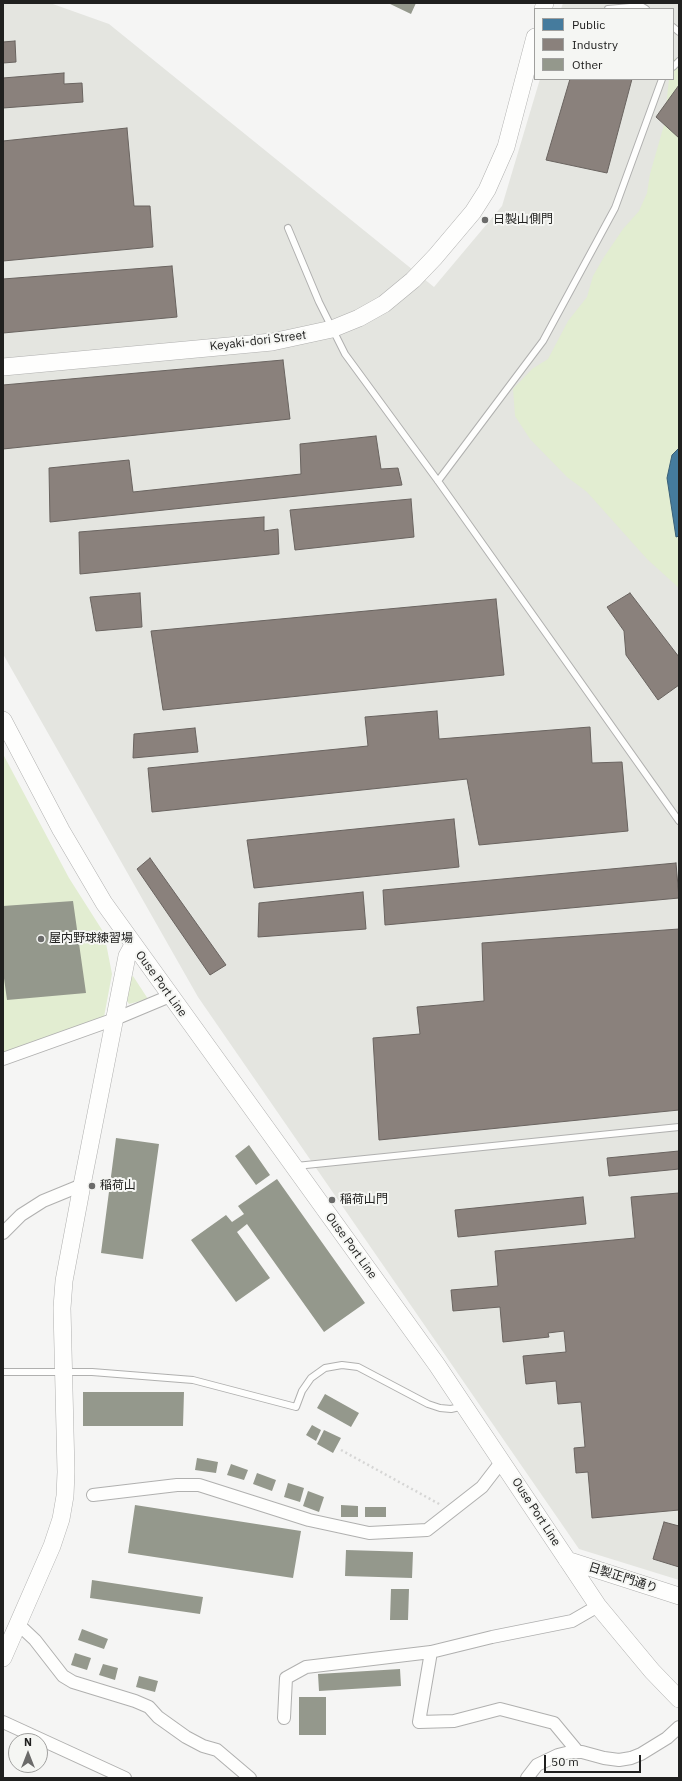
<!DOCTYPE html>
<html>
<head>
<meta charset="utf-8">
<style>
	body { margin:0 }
	#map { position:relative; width:682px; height:1781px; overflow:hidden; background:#f5f5f4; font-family:"IBM Plex Sans",sans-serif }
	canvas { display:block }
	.frame { position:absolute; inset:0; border:4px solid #20201f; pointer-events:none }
	.legend { position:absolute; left:534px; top:8px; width:140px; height:72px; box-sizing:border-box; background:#f5f6f3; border:1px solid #a0a09e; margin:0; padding:5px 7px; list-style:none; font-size:12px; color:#20201f }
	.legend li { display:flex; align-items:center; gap:8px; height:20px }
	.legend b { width:20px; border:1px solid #a0a09e }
	.north { position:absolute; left:8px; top:1733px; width:40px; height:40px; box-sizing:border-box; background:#f5f6f3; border:1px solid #a0a09e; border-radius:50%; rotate:0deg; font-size:11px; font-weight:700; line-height:16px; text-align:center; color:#20201f }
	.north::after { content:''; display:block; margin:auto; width:14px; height:18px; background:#6b6b6a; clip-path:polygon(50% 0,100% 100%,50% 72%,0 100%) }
	.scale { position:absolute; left:544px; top:1755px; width:97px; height:18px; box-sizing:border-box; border:2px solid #20201f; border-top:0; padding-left:5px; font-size:12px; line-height:14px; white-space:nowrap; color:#20201f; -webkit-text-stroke:3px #f5f6f3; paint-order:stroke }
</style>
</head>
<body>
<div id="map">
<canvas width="682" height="1781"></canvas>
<div class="frame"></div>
<ul class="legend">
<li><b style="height:11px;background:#457b9d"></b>Public</li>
<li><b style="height:11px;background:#8a817c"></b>Industry</li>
<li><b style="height:11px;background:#94988c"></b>Other</li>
</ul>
<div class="north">N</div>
<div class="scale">50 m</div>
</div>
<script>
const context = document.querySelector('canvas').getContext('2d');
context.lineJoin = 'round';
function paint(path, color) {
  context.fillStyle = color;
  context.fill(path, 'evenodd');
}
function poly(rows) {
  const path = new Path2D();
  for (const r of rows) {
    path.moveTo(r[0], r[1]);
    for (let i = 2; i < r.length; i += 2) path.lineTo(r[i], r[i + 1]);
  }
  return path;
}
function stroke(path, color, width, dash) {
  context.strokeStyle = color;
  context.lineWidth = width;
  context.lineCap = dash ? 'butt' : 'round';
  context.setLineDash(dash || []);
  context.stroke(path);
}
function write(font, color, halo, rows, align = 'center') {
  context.font = font + ' "IBM Plex Sans","Noto Sans JP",sans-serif';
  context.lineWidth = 4;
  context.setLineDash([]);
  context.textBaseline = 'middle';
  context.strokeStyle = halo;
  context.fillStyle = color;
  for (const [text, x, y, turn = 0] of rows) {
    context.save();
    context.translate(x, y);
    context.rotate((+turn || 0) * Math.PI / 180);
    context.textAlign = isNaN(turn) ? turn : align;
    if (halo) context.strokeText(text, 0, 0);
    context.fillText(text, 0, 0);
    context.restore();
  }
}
const built = poly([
	[3,3,50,3,109,24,434,287,502,206,540,79,673,79,673,9,561,9,563,3,679,3,679,1580,579,1549,198,997,3,654]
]);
const green = poly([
	[673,57,679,63,679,588,647,559,587,492,567,477,530,439,515,416,513,389,532,369,548,359,568,321,587,297,593,276,604,257,623,229,639,211,647,193,650,174,664,125,669,79,673,79],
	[3,754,69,878,104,933,112,974,104,1017,3,1054],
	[133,976,148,999,129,1004,127,1001,130,978]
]);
const public = poly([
	[679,448,679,536,676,537,667,478,672,455,679,448]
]);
const industry = poly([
	[15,41,16,62,3,63,3,42,15,41],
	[64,73,64,84,82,83,83,102,3,108,3,78,64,73],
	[570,79,632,79,607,173,546,160,570,79],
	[679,85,679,138,656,117,679,85],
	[127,128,134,206,150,206,153,247,3,261,3,141,127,128],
	[172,266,177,317,3,333,3,279,172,266],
	[283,360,290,419,3,449,3,385,283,360],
	[376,436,381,469,398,468,402,485,50,522,49,468,129,460,133,492,301,474,300,444,376,436],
	[411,499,414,537,295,550,290,510,411,499],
	[264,517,264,531,278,529,279,554,80,574,79,532,264,517],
	[140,593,142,627,96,631,90,597,140,593],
	[630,593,679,657,679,685,658,700,626,655,624,631,607,607,630,593],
	[496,599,504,675,163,710,151,631,496,599],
	[437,711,439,739,590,727,592,763,622,762,628,831,479,845,467,779,152,812,148,768,368,746,365,717,437,711],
	[195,728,198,752,133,758,134,734,195,728],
	[454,819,459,867,254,888,247,840,454,819],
	[150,858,226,965,210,975,137,869,150,858],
	[676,863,679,898,385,925,383,890,676,863],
	[363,892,366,929,258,937,259,903,363,892],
	[679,929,679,1110,379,1140,373,1038,420,1034,417,1007,484,1001,482,943,679,929],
	[679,1151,679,1169,609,1176,607,1158,679,1151],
	[679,1193,679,1510,592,1518,588,1472,576,1473,574,1448,585,1447,581,1402,558,1404,556,1381,526,1384,523,1356,566,1352,564,1331,548,1333,549,1337,503,1342,500,1307,453,1311,451,1290,498,1286,495,1251,635,1238,631,1197,679,1193],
	[583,1197,586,1224,458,1237,455,1210,583,1197],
	[664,1522,679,1526,679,1567,653,1559,664,1522]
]);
const building = poly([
	[388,3,416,3,411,14],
	[73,901,86,993,7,1000,3,971,3,906],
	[116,1138,159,1144,143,1259,101,1253],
	[249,1145,270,1175,256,1185,235,1156],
	[277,1179,365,1303,324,1332,247,1224,237,1232,270,1278,236,1302,191,1240,226,1215,232,1222,244,1214,238,1206],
	[83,1392,184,1392,183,1426,83,1426],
	[325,1394,359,1413,351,1427,317,1408],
	[312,1425,321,1430,316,1441,306,1435],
	[324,1430,341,1438,333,1453,317,1444],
	[197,1458,218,1462,216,1473,195,1470],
	[231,1464,248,1470,244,1480,227,1475],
	[257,1473,276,1480,272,1491,253,1484],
	[288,1483,304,1488,300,1502,284,1497],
	[308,1491,324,1497,319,1512,303,1506],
	[135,1505,301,1531,293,1578,128,1553],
	[341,1505,358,1506,358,1517,341,1517],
	[365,1507,386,1507,386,1517,365,1517],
	[346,1550,413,1552,412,1578,345,1576],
	[92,1580,203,1597,200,1614,90,1598],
	[391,1589,409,1589,408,1620,390,1620],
	[82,1629,108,1639,104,1649,78,1640],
	[75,1653,91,1658,87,1670,71,1665],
	[103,1664,118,1668,115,1680,99,1675],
	[400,1669,401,1686,319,1691,318,1674],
	[139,1676,158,1681,155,1692,136,1687],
	[299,1697,326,1697,326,1735,299,1735]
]);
const path = poly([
	[341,1450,441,1505]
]);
const lane = poly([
	[608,9,641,6,646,9],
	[673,27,679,32],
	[673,67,679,61],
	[288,228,319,302,345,354,438,481,679,821],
	[438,481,543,341,615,208,662,79],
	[296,1166,679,1127],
	[3,1372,92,1372,193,1380,296,1407,302,1391,311,1378,325,1368,342,1365,358,1367,428,1404,440,1408,451,1409,464,1406]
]);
const street = poly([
	[3,1059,115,1019,170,996],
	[3,1233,21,1215,43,1201,82,1185],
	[93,1495,177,1485,199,1485,309,1520,369,1533,427,1530,482,1487,502,1461],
	[18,1624,35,1640,63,1676,73,1682,135,1701,149,1707,158,1717,186,1737,203,1746,217,1750,250,1778],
	[431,1652,419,1722,454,1721,500,1709,554,1723,578,1752],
	[284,1718,286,1678,306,1667,431,1652,492,1637,572,1621,598,1606],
	[3,1722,125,1778],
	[527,1778,537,1765,558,1755,570,1752,582,1752,604,1758,619,1760,631,1758,641,1754,667,1738,679,1727]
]);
const secondary = poly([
	[543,9,545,3],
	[3,367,272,342,332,329,359,318,384,304,413,280,435,257,473,212,487,190,506,147,535,37],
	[3,720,61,830,104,903,437,1365,598,1606,652,1671,679,1699],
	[567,1560,679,1596],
	[3,1658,52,1546,61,1519,65,1496,66,1472,62,1308,64,1281,82,1185,127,956,133,945]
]);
const markers = [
	[485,220,4,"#6b6b6a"],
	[41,939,4,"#6b6b6a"],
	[92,1186,4,"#6b6b6a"],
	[332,1200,4,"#6b6b6a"]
];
const poiNames = [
	["日製山側門",493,220],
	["屋内野球練習場",49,939],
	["稲荷山",100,1186],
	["稲荷山門",340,1200]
];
const streetNames = [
	["Keyaki-dori Street",258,341,-7],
	["Ouse Port Line",161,984,54],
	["Ouse Port Line",351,1246,54],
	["Ouse Port Line",536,1512,57],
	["日製正門通り",623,1578,18]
];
paint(built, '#e4e5e0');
paint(green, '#e2edd1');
paint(public, '#457b9d');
stroke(public, '#3a6077', 1);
paint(industry, '#8a817c');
stroke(industry, '#6a6460', 1);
paint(building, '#94988c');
stroke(lane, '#b0b0af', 8);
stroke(street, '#b0b0af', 14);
stroke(secondary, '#b0b0af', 18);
stroke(path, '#d6d6d5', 2.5, [2, 3]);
stroke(lane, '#fefefd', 6);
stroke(street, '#fefefd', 12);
stroke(secondary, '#fefefd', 17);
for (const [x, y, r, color] of markers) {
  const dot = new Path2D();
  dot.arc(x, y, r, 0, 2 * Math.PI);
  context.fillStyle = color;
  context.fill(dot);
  stroke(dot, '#f5f6f3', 1.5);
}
write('12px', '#20201f', '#f5f6f3', poiNames, 'left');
write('12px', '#20201f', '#f5f6f3', streetNames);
</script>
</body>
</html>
